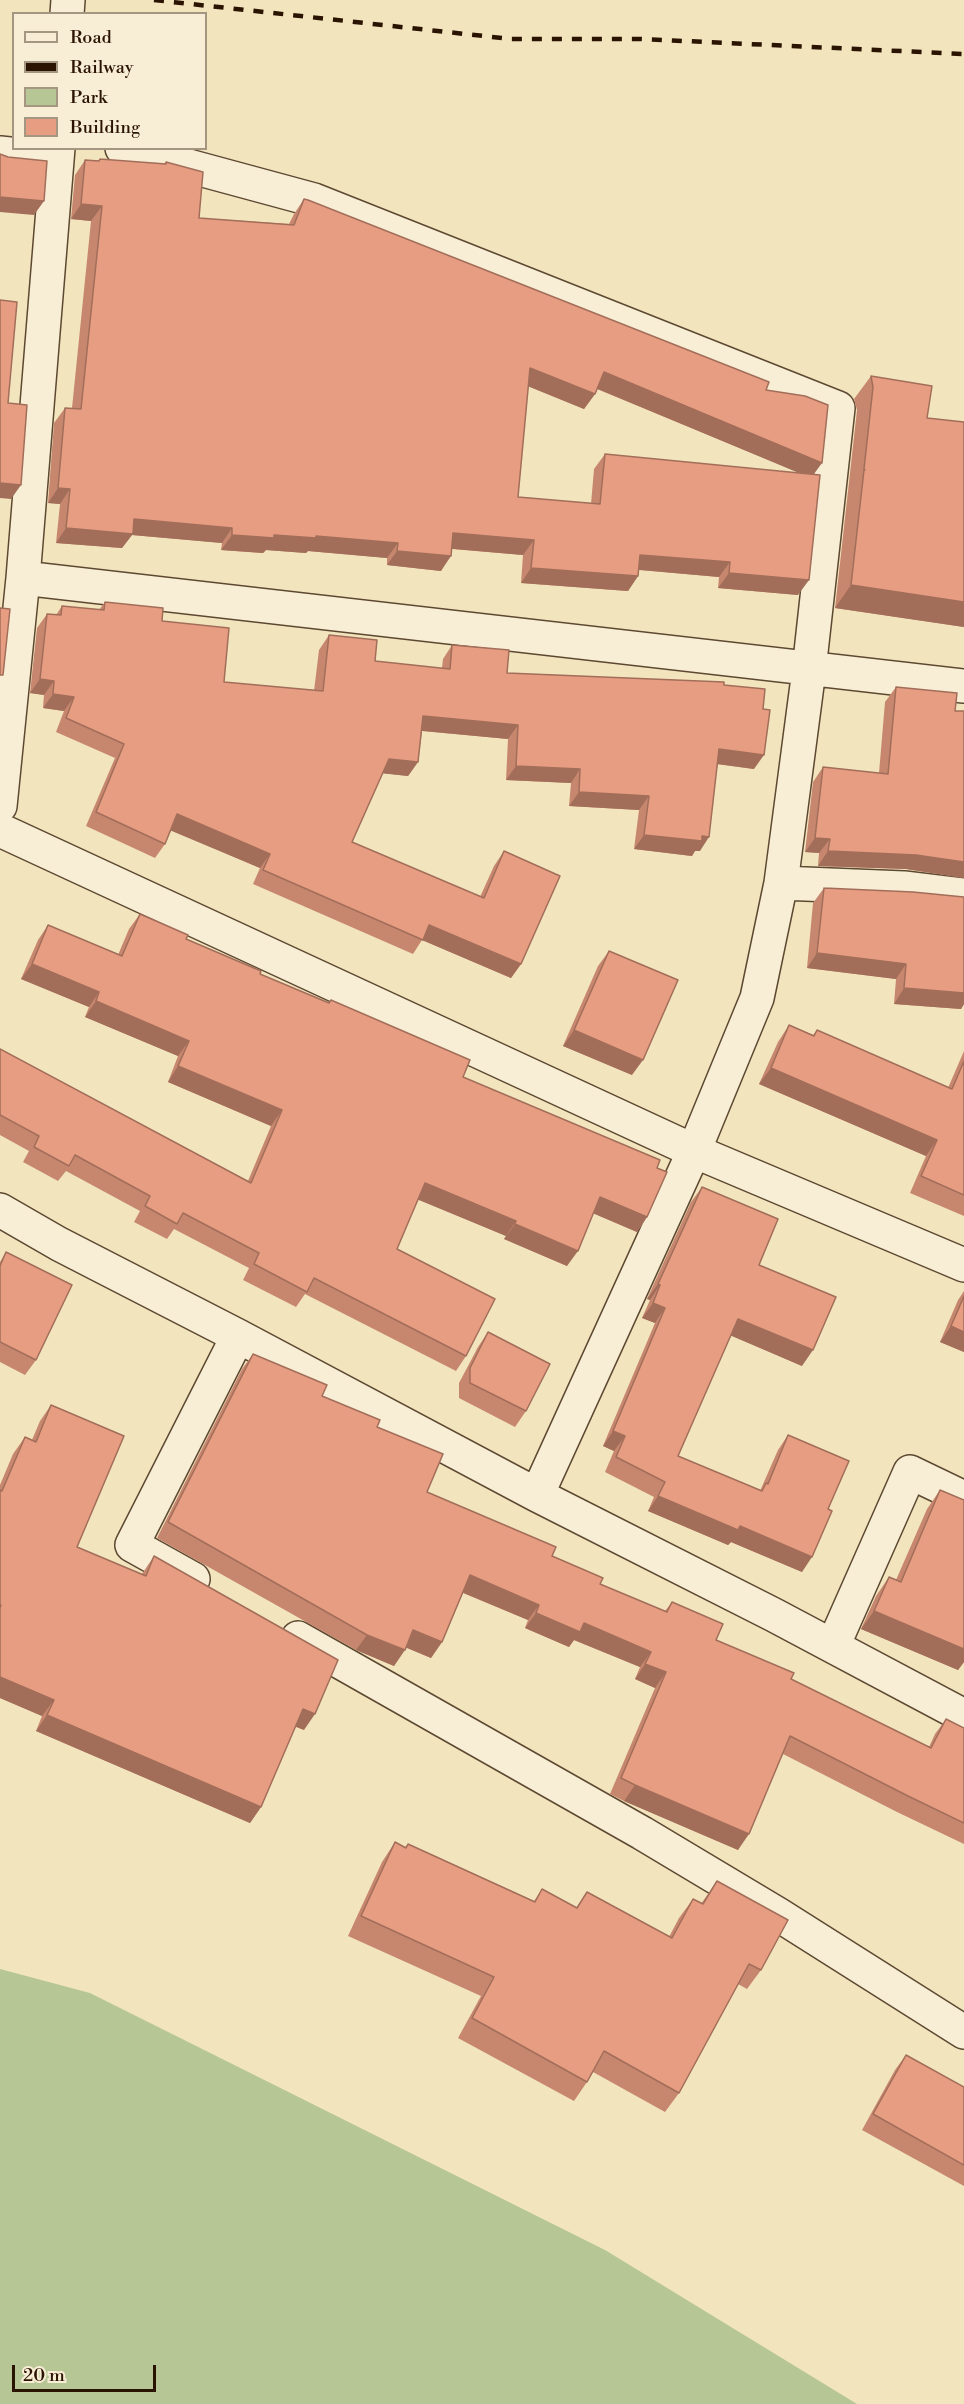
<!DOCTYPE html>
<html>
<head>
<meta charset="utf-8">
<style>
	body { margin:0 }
	#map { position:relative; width:964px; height:2404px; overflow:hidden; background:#f2e5be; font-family:"Libre Bodoni",serif }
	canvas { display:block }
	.legend { position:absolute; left:12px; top:12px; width:195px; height:138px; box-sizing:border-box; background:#f7eed5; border:2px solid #a59681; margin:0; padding:8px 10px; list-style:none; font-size:18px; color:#2b1302 }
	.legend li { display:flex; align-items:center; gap:12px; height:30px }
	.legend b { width:30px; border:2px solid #a59681 }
	.scale { position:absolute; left:12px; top:2365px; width:144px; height:27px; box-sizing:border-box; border:3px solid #2b1302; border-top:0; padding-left:8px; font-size:18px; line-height:21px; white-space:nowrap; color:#2b1302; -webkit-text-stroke:4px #f7eed5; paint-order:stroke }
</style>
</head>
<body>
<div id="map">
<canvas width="964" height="2404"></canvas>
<ul class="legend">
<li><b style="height:8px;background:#f7eed5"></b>Road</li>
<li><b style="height:8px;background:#2b1302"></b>Railway</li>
<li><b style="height:16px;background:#b6c695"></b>Park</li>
<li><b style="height:16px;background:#e79d81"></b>Building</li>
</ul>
<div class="scale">20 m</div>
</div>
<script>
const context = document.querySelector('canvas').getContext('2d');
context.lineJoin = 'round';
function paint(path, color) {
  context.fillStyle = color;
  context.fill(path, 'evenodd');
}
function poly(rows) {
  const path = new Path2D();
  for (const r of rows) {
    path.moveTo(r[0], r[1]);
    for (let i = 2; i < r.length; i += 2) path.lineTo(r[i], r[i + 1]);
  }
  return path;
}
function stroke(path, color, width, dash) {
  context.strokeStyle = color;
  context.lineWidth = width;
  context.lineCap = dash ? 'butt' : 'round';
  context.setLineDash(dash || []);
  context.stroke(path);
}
const green = poly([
	[0,1969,90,1993,605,2250,857,2404,0,2404]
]);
const minor = poly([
	[67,14,68,0],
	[122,148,314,200,838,408,809,670,781,883,757,998,694,1151,537,1495],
	[0,153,57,159],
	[23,578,964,686],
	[0,806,23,578,58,148],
	[0,830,694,1151,964,1265],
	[781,883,904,888,964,895],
	[0,1210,59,1244,238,1336,537,1495,774,1615,964,1716],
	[193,1579,132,1545,238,1336],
	[298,1638,642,1833,779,1915,964,2032],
	[833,1646,910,1472,964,1498]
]);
const rail = poly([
	[154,0,511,39,641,39,964,54]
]);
const wall = poly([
	[100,159,164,164,166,162,199,218,289,224,294,214,304,199,766,390,814,474,798,595,718,588,719,577,639,570,638,576,628,591,521,583,523,555,452,549,441,571,387,565,387,558,308,551,306,553,266,550,263,553,221,550,222,543,132,535,122,548,56,543,60,504,48,503,54,423,65,408,72,408,91,221,71,219,75,175,85,160,98,161],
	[528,386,584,409,595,394,597,389,800,473,605,454,594,469,591,504,518,497],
	[871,376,927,418,964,627,835,608,857,410,854,399],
	[105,602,162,621,224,682,314,691,319,650,329,635,375,661,442,668,443,659,452,645,507,673,724,685,754,769,718,764,700,851,695,851,692,856,634,849,639,810,569,806,571,783,506,780,508,739,422,731,418,762,408,776,383,773,352,842,480,897,494,866,504,851,521,964,511,978,422,940,413,954,253,884,260,868,171,830,165,844,155,858,86,826,115,758,56,732,64,711,43,708,44,695,30,693,37,628,47,614,56,615,62,606,99,610],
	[896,687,955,711,964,711,964,878,906,869,818,866,819,853,805,852,813,782,823,767,879,773,885,702],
	[824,888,964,993,964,1004,961,1009,894,1004,896,979,807,968,813,903],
	[140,914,186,939,260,974,329,1003,331,1000,463,1077,657,1168,647,1217,637,1232,593,1213,567,1266,504,1239,506,1236,418,1199,397,1249,466,1356,456,1371,305,1294,296,1307,243,1280,249,1268,174,1229,167,1239,134,1222,140,1211,66,1171,58,1181,23,1162,29,1151,0,1135,0,1049,248,1181,271,1126,168,1082,178,1056,85,1017,89,1007,21,979,38,940,48,925,118,955,129,929],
	[609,951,632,1075,563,1046,598,966],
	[789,1025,813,1035,817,1030,948,1088,964,1051,964,1216,910,1193,926,1156,759,1084,778,1042],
	[702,1187,759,1265,802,1366,731,1335,678,1456,760,1491,778,1450,788,1435,802,1572,731,1542,728,1545,648,1511,654,1497,605,1472,614,1451,603,1446,655,1323,642,1318,650,1300,647,1299,691,1202],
	[6,1252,36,1360,25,1375,0,1362,0,1262],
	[964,1291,964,1352,940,1342,958,1300],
	[488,1332,526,1411,515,1427,459,1398,459,1383,478,1347],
	[253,1354,322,1396,377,1427,427,1492,552,1556,600,1584,665,1611,672,1602,716,1640,791,1679,929,1747,935,1734,946,1719,964,1728,964,1844,897,1812,783,1754,738,1850,624,1801,610,1794,655,1688,635,1679,640,1667,574,1640,569,1647,525,1628,528,1620,463,1593,442,1642,431,1658,406,1647,394,1666,356,1650,157,1538,242,1369],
	[51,1405,77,1547,142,1574,154,1556,304,1730,295,1726,261,1807,250,1823,36,1731,42,1716,0,1698,0,1485,13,1454,25,1437,32,1440,40,1421],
	[940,1490,964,1500,964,1662,958,1670,861,1629,876,1596,889,1577,896,1580,927,1509],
	[395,1842,405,1847,408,1844,534,1901,542,1889,576,1908,587,1892,669,1937,679,1918,693,1899,701,1904,717,1881,761,1970,747,1989,738,1984,679,2093,665,2112,593,2072,587,2082,574,2101,458,2038,481,1996,348,1936,382,1862],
	[906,2055,964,2087,964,2186,862,2130,895,2070]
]);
const shadedWall = poly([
	[0,197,44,201,34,215,0,212],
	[81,204,102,206,91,221,71,219],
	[530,368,595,394,584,409,520,383],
	[604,372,822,463,811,478,593,387],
	[0,483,21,485,11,499,0,498],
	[58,488,70,489,60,504,48,503],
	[134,519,232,528,222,543,132,535,122,548,56,543,66,528],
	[453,533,534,540,523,555,443,548],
	[232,535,316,536,398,543,387,558,308,551,306,553,266,550,263,553,221,550],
	[397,551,451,556,441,571,387,565],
	[640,555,730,562,719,577,630,569],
	[531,568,638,576,628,591,521,583],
	[729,573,809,580,798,595,718,588],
	[851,585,964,602,964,627,835,608],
	[40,679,54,681,44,695,30,693],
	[53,694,74,697,64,711,43,708],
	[423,716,518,725,508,739,413,730],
	[719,749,764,755,754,769,709,763],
	[389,759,418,762,408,776,379,773],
	[516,766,580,769,571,783,506,780],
	[579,792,649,796,639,810,569,806],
	[177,814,270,854,260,868,167,829],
	[644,835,702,836,709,837,700,851,695,851,692,856,634,849],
	[815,838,830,839,819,853,805,852],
	[828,851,916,855,964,862,964,878,906,869,818,866],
	[429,925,521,964,511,978,422,940],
	[817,953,906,964,896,979,807,968],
	[32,964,99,992,89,1007,21,979],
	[904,988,964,993,964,1004,961,1009,894,1004],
	[96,1001,189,1041,178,1056,85,1017],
	[574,1030,643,1060,632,1075,563,1046],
	[178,1066,282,1110,271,1126,168,1082],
	[771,1068,937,1140,926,1156,759,1084],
	[425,1183,516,1221,506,1236,414,1198],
	[600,1197,647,1217,637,1232,590,1212],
	[515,1224,578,1251,567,1266,504,1239],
	[658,1284,660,1285,650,1300,647,1299],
	[653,1303,665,1308,655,1323,642,1318],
	[738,1319,813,1350,802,1366,727,1334],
	[951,1326,964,1332,964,1352,940,1342],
	[613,1431,625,1436,614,1451,603,1446],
	[658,1496,740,1526,812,1557,802,1572,731,1542,728,1545,648,1511],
	[470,1575,539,1605,528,1620,459,1591],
	[874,1611,964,1649,964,1662,958,1670,861,1629],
	[536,1613,584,1623,651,1652,640,1667,574,1640,569,1647,525,1628],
	[413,1630,442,1642,431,1658,402,1646],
	[367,1635,405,1650,394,1666,356,1650],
	[645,1664,666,1672,655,1688,635,1679],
	[0,1677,54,1700,42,1716,0,1698],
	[303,1709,315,1714,304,1730,291,1725],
	[47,1715,261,1807,250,1823,36,1731],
	[635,1785,749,1834,738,1850,624,1801]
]);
const building = poly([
	[0,154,8,157,47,161,44,201,0,197,0,154],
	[100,159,166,164,166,162,203,172,199,218,294,225,304,199,308,200,769,382,766,390,805,396,828,405,822,463,604,372,595,394,530,368,518,497,600,504,605,454,820,475,809,580,729,573,730,562,640,555,638,576,531,568,534,540,453,533,451,556,397,551,398,543,316,536,316,538,274,535,274,538,232,535,232,528,134,519,133,534,66,528,70,489,58,488,65,408,81,409,102,206,81,204,85,160,99,161,100,159],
	[0,300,17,302,8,403,27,405,21,485,0,483,0,300],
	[871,376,932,386,927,418,964,422,964,602,851,585,864,470,865,470,864,469,873,387,871,376],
	[105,602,163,608,162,621,229,628,224,682,323,691,329,635,377,640,375,661,450,669,452,645,509,650,507,673,724,682,724,685,765,689,763,709,770,710,764,755,719,749,709,837,702,836,702,841,644,835,649,796,579,792,580,769,516,766,518,725,423,716,418,762,389,759,352,842,484,898,504,851,560,876,521,964,429,925,423,940,263,870,270,854,177,814,165,844,96,812,124,744,66,718,74,697,53,694,54,681,40,679,47,614,61,615,62,606,104,610,105,602],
	[0,608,10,609,3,675,0,675,0,608],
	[896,687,957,693,955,711,964,711,964,862,916,855,828,851,830,839,815,838,823,767,888,774,896,687],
	[824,888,913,892,964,897,964,993,904,988,906,964,817,953,824,888],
	[140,914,188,935,186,939,261,971,260,974,329,1003,331,1000,470,1060,463,1077,660,1160,657,1168,667,1172,647,1217,600,1197,578,1251,515,1224,516,1221,425,1183,397,1249,495,1299,466,1356,314,1278,307,1292,254,1264,259,1253,183,1213,177,1224,145,1206,150,1196,75,1155,69,1166,34,1147,39,1136,0,1115,0,1049,251,1183,282,1110,178,1066,189,1041,96,1001,99,992,32,964,48,925,122,956,140,914],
	[609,951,678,980,643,1060,574,1030,609,951],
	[789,1025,814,1036,817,1030,952,1089,964,1061,964,1195,921,1176,937,1140,771,1068,789,1025],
	[702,1187,778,1219,759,1265,836,1297,813,1350,738,1319,678,1456,762,1491,766,1483,768,1484,788,1435,849,1461,828,1509,832,1511,812,1557,740,1526,738,1530,658,1496,665,1482,616,1457,625,1436,613,1431,665,1308,653,1303,660,1285,658,1284,702,1187],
	[6,1252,72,1285,36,1360,0,1342,0,1266,6,1252],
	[964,1296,964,1332,951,1326,964,1296],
	[488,1332,550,1364,526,1411,470,1383,470,1368,488,1332],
	[253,1354,327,1385,322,1396,380,1420,377,1427,443,1454,427,1492,556,1547,552,1556,603,1578,600,1584,667,1612,672,1602,723,1624,716,1640,794,1673,791,1679,931,1748,946,1719,964,1728,964,1823,908,1796,790,1736,749,1834,635,1785,621,1778,666,1672,645,1664,651,1652,584,1623,580,1632,536,1613,539,1605,470,1575,442,1642,413,1630,405,1650,367,1635,168,1522,253,1354],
	[51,1405,124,1436,77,1547,146,1576,154,1556,338,1660,315,1714,303,1709,261,1807,47,1715,54,1700,0,1677,0,1608,1,1605,0,1605,0,1490,2,1491,25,1437,36,1442,51,1405],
	[940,1490,964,1500,964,1649,874,1611,889,1577,901,1582,940,1490],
	[395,1842,406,1848,408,1844,535,1902,542,1889,577,1908,587,1892,672,1938,693,1899,703,1904,717,1881,788,1920,761,1970,749,1964,679,2093,604,2051,587,2082,472,2018,494,1977,361,1916,395,1842],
	[906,2055,964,2087,964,2165,873,2114,906,2055]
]);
paint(green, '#b6c695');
stroke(minor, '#5d4831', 36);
stroke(minor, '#f7eed5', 33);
stroke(rail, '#2b1302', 4.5, [10, 10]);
paint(wall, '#c7876f');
paint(shadedWall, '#a26e5a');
paint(building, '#e79d81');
stroke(building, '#a26e5a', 1.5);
</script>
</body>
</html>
